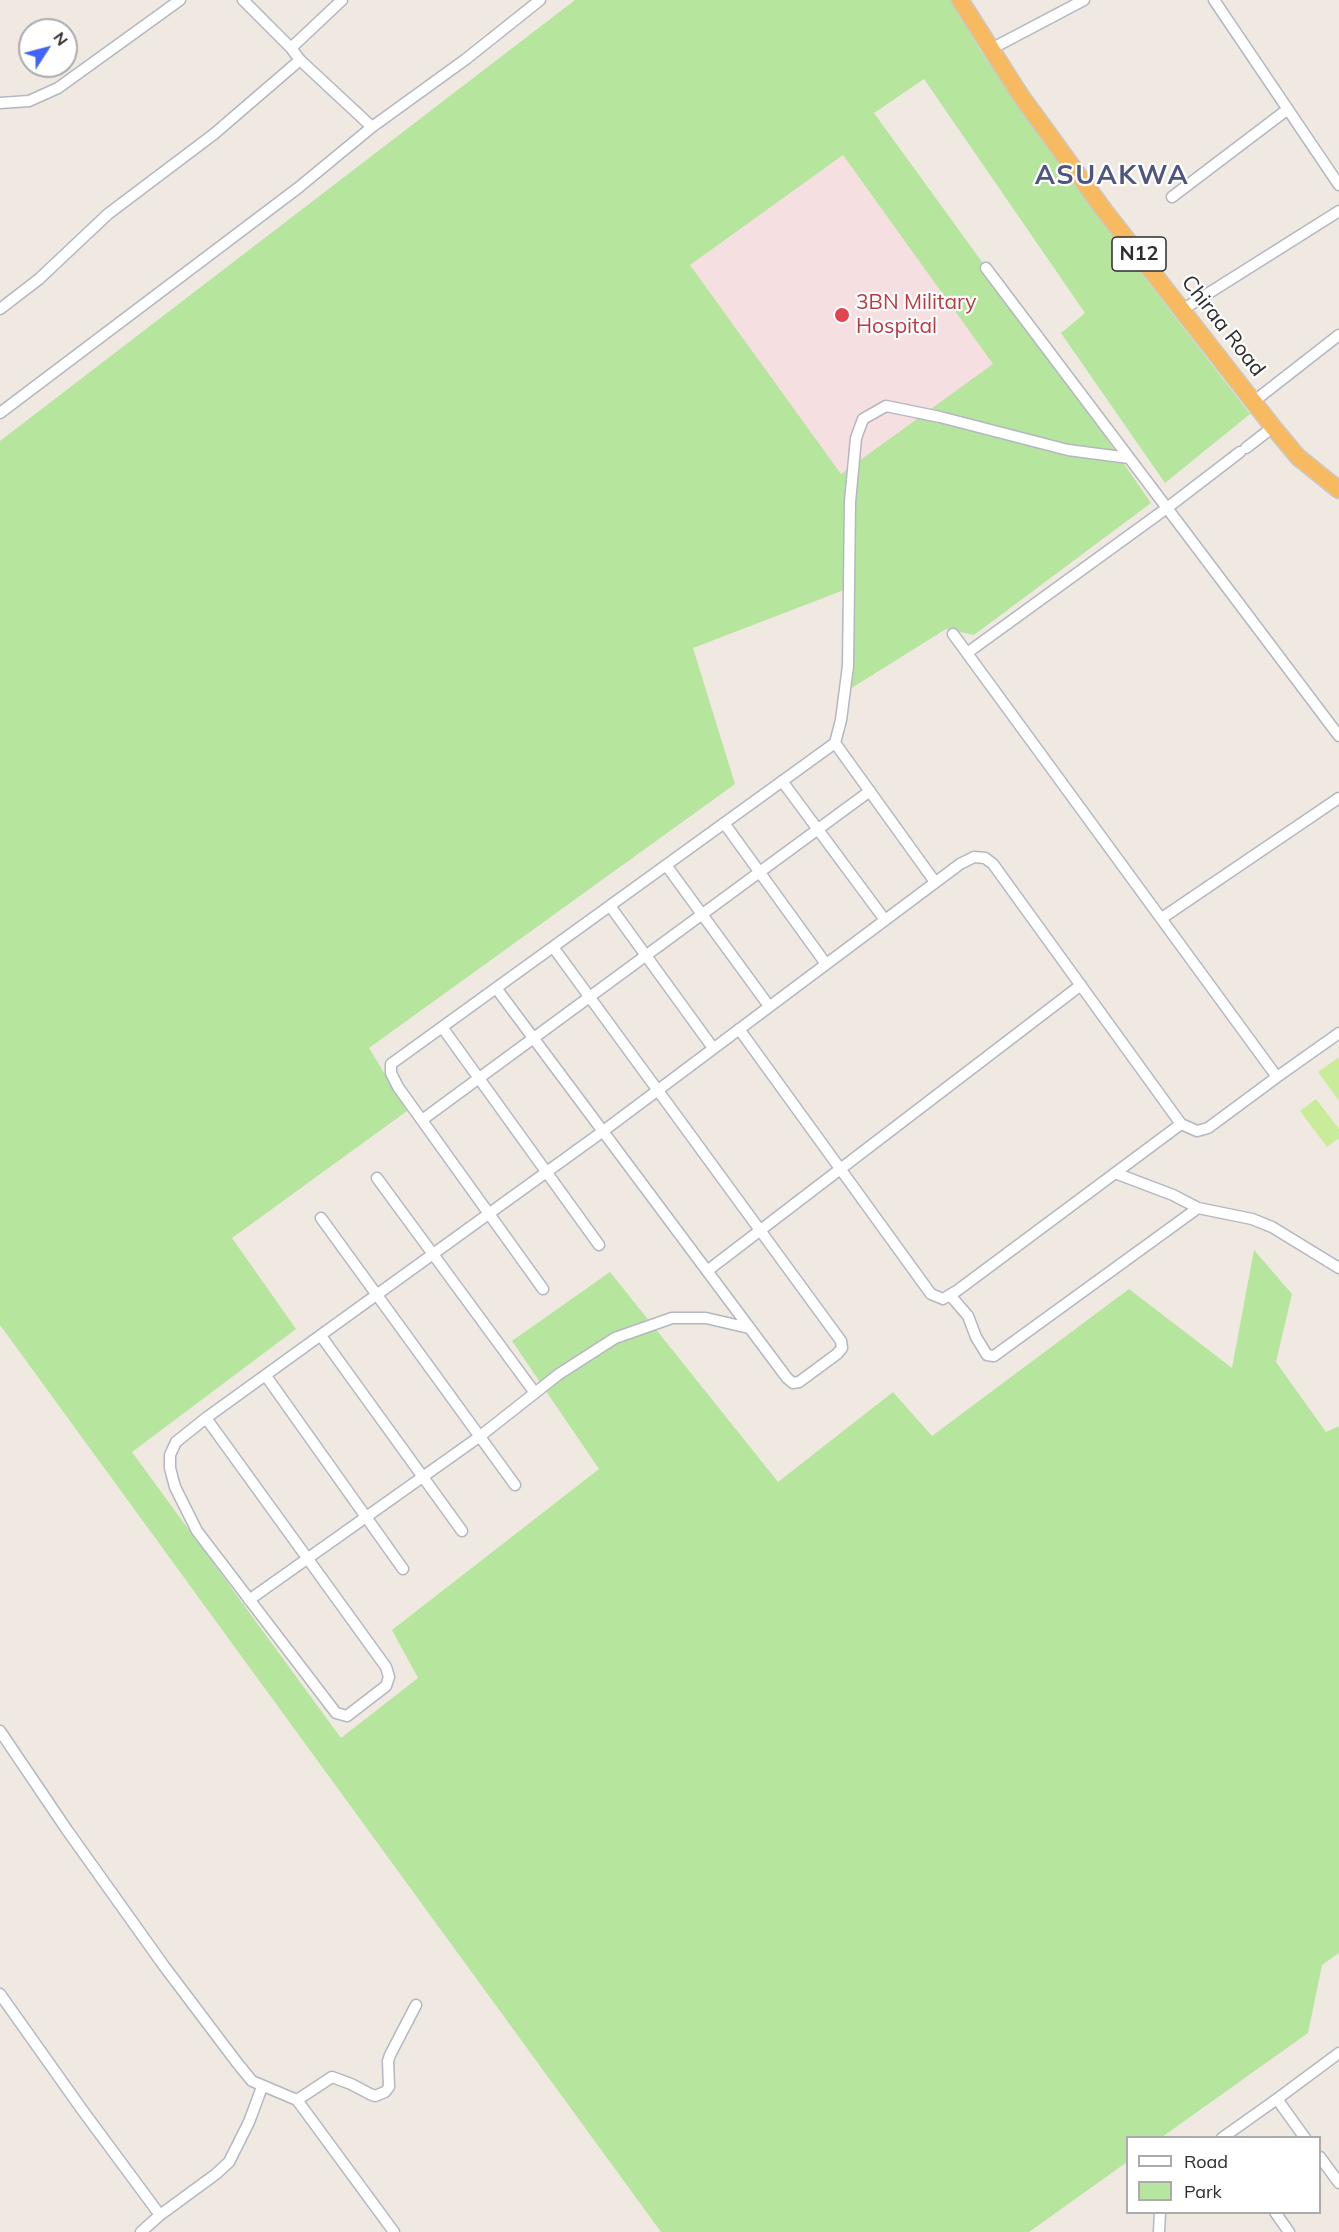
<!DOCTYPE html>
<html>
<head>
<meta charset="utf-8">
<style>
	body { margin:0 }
	#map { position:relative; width:1339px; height:2232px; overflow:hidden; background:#efe9e1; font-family:Mulish,sans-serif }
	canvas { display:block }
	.legend { position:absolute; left:1126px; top:2136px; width:195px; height:78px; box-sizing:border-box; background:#fff; border:2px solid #ababab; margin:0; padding:8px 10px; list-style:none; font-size:18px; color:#2e2e2e }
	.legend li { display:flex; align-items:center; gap:12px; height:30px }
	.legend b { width:30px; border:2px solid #ababab }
	.north { position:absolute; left:18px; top:18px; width:60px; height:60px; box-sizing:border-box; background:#fff; border:2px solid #ababab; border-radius:50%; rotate:54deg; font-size:16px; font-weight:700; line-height:24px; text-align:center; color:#2e2e2e }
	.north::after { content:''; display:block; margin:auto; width:21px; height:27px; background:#4264fb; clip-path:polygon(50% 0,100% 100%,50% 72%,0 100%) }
</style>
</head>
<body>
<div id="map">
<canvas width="1339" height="2232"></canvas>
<ul class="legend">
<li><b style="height:8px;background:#fff"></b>Road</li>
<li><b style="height:16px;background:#b6e59e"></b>Park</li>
</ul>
<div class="north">N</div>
</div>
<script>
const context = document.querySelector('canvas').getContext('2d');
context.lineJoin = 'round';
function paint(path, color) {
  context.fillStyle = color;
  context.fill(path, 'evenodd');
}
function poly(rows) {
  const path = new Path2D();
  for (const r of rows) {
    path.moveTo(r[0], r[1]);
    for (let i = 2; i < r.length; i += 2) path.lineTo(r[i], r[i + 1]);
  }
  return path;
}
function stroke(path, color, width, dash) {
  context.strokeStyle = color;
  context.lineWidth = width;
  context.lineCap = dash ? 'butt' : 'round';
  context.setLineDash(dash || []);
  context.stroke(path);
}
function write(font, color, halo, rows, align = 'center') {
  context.font = font + ' Mulish,sans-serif';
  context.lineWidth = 4.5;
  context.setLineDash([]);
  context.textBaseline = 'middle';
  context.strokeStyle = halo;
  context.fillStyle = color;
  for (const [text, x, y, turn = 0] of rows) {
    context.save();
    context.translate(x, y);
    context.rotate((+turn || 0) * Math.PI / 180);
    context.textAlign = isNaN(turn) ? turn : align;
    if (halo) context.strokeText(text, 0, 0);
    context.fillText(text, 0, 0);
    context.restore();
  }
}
const medical = poly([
	[843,155,994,364,841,474,690,265]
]);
const green = poly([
	[575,0,952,0,980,50,1128,256,1250,414,1165,483,1061,333,1085,313,924,79,874,113,1035,335,1151,503,974,635,946,629,850,689,844,590,693,648,735,784,369,1048,407,1111,232,1238,296,1329,132,1452,341,1738,418,1678,392,1630,599,1469,512,1341,610,1272,778,1482,893,1392,932,1436,1129,1289,1232,1368,1254,1250,1292,1294,1276,1362,1326,1432,1339,1426,1339,1953,1322,1965,1308,2033,1162,2137,1128,2138,1127,2162,1029,2232,661,2232,0,1325,0,441],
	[843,155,993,364,841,474,690,265]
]);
const pitch = poly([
	[1339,1057,1339,1101,1318,1072],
	[1316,1099,1339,1129,1339,1138,1327,1147,1300,1111]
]);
const minor = poly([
	[243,0,291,48,300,60,372,127],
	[1214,0,1339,185],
	[291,48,342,0],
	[991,49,1084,0],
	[0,103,29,101,58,88,180,0],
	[1172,197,1288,109],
	[0,309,39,279,108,214,214,134,300,60],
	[1182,310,1339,211],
	[1253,402,1339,335],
	[0,413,298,188,372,127,466,59,540,0],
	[1246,448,1273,427],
	[1240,452,1167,508,1339,736],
	[953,634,1277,1077,1339,1033],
	[967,653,1167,508,986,268],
	[835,743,935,882],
	[782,781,885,920],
	[724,823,826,964],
	[666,865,769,1006],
	[610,906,713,1048],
	[1162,918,1339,798],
	[496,988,787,1378,793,1383,799,1382,837,1354,842,1348,841,1341,553,947],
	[442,1027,599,1245],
	[739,1029,920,1279,931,1294,943,1299,958,1290,1181,1124],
	[422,1120,870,791],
	[1115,1173,1173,1195,1198,1208,1252,1219,1272,1227,1339,1268],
	[377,1178,535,1393],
	[321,1218,515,1485],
	[707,1271,1081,985],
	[543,1289,398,1087,391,1073,391,1064,835,743,841,720,848,666,850,502,856,438,863,419,886,406,940,417,1068,450,1129,458],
	[950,1295,968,1316,976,1337,987,1355,994,1356,1198,1208],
	[321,1336,462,1531],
	[266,1376,403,1569],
	[206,1418,386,1667,389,1677,386,1686,347,1716,336,1713,197,1531,175,1487,170,1468,170,1455,176,1442,206,1418,602,1132,960,864,974,857,985,858,993,864,1181,1124,1197,1131,1208,1128,1277,1077],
	[249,1600,479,1437,559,1374,615,1338,672,1318,706,1318,749,1328],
	[0,1731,67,1830,164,1966,238,2064,252,2081,297,2100,394,2232],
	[0,1994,83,2111,160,2215],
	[1277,2099,1339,2053],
	[297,2100,332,2077,351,2084,370,2094,375,2096,385,2092,389,2087,388,2061,390,2055,416,2005],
	[1222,2138,1277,2099,1305,2138],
	[1320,2157,1339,2183],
	[1275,2212,1289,2232],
	[141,2232,160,2215,216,2174,229,2162,249,2122,262,2087],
	[1159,2232,1160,2212]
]);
const trunk = poly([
	[960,0,1021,96,1104,210,1273,427,1298,457,1339,490]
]);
const markers = [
	[842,315,8,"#e0444e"]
];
const shields = [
	[1139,254,54]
];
const shieldNames = [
	["N12",1139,254]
];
const healthNames = [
	["3BN Military",856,303],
	["Hospital",856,327]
];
const streetNames = [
	["Chiraa Road",1223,326,52]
];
const districtNames = [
	["ASUAKWA",1112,176]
];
paint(medical, '#f5dfe0');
paint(green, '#b6e59e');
paint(pitch, '#c9ec9a');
stroke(minor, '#b4b7c1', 13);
stroke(trunk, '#c9c9c9', 19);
stroke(minor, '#fff', 10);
stroke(trunk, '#f8ba60', 16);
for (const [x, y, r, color] of markers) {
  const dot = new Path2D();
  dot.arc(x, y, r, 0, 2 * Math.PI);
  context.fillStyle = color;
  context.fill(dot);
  stroke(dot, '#fff', 2);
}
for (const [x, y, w] of shields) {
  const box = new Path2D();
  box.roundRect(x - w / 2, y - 17, w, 34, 4.5);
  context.fillStyle = '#fff';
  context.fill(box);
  stroke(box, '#2e2e2e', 1.5);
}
write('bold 20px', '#2e2e2e', null, shieldNames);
write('21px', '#be3a42', '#fff', healthNames, 'left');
write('21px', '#2e2e2e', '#fff', streetNames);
context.letterSpacing = '1.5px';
write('bold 27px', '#4d5680', '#fff', districtNames);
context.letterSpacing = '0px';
</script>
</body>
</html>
